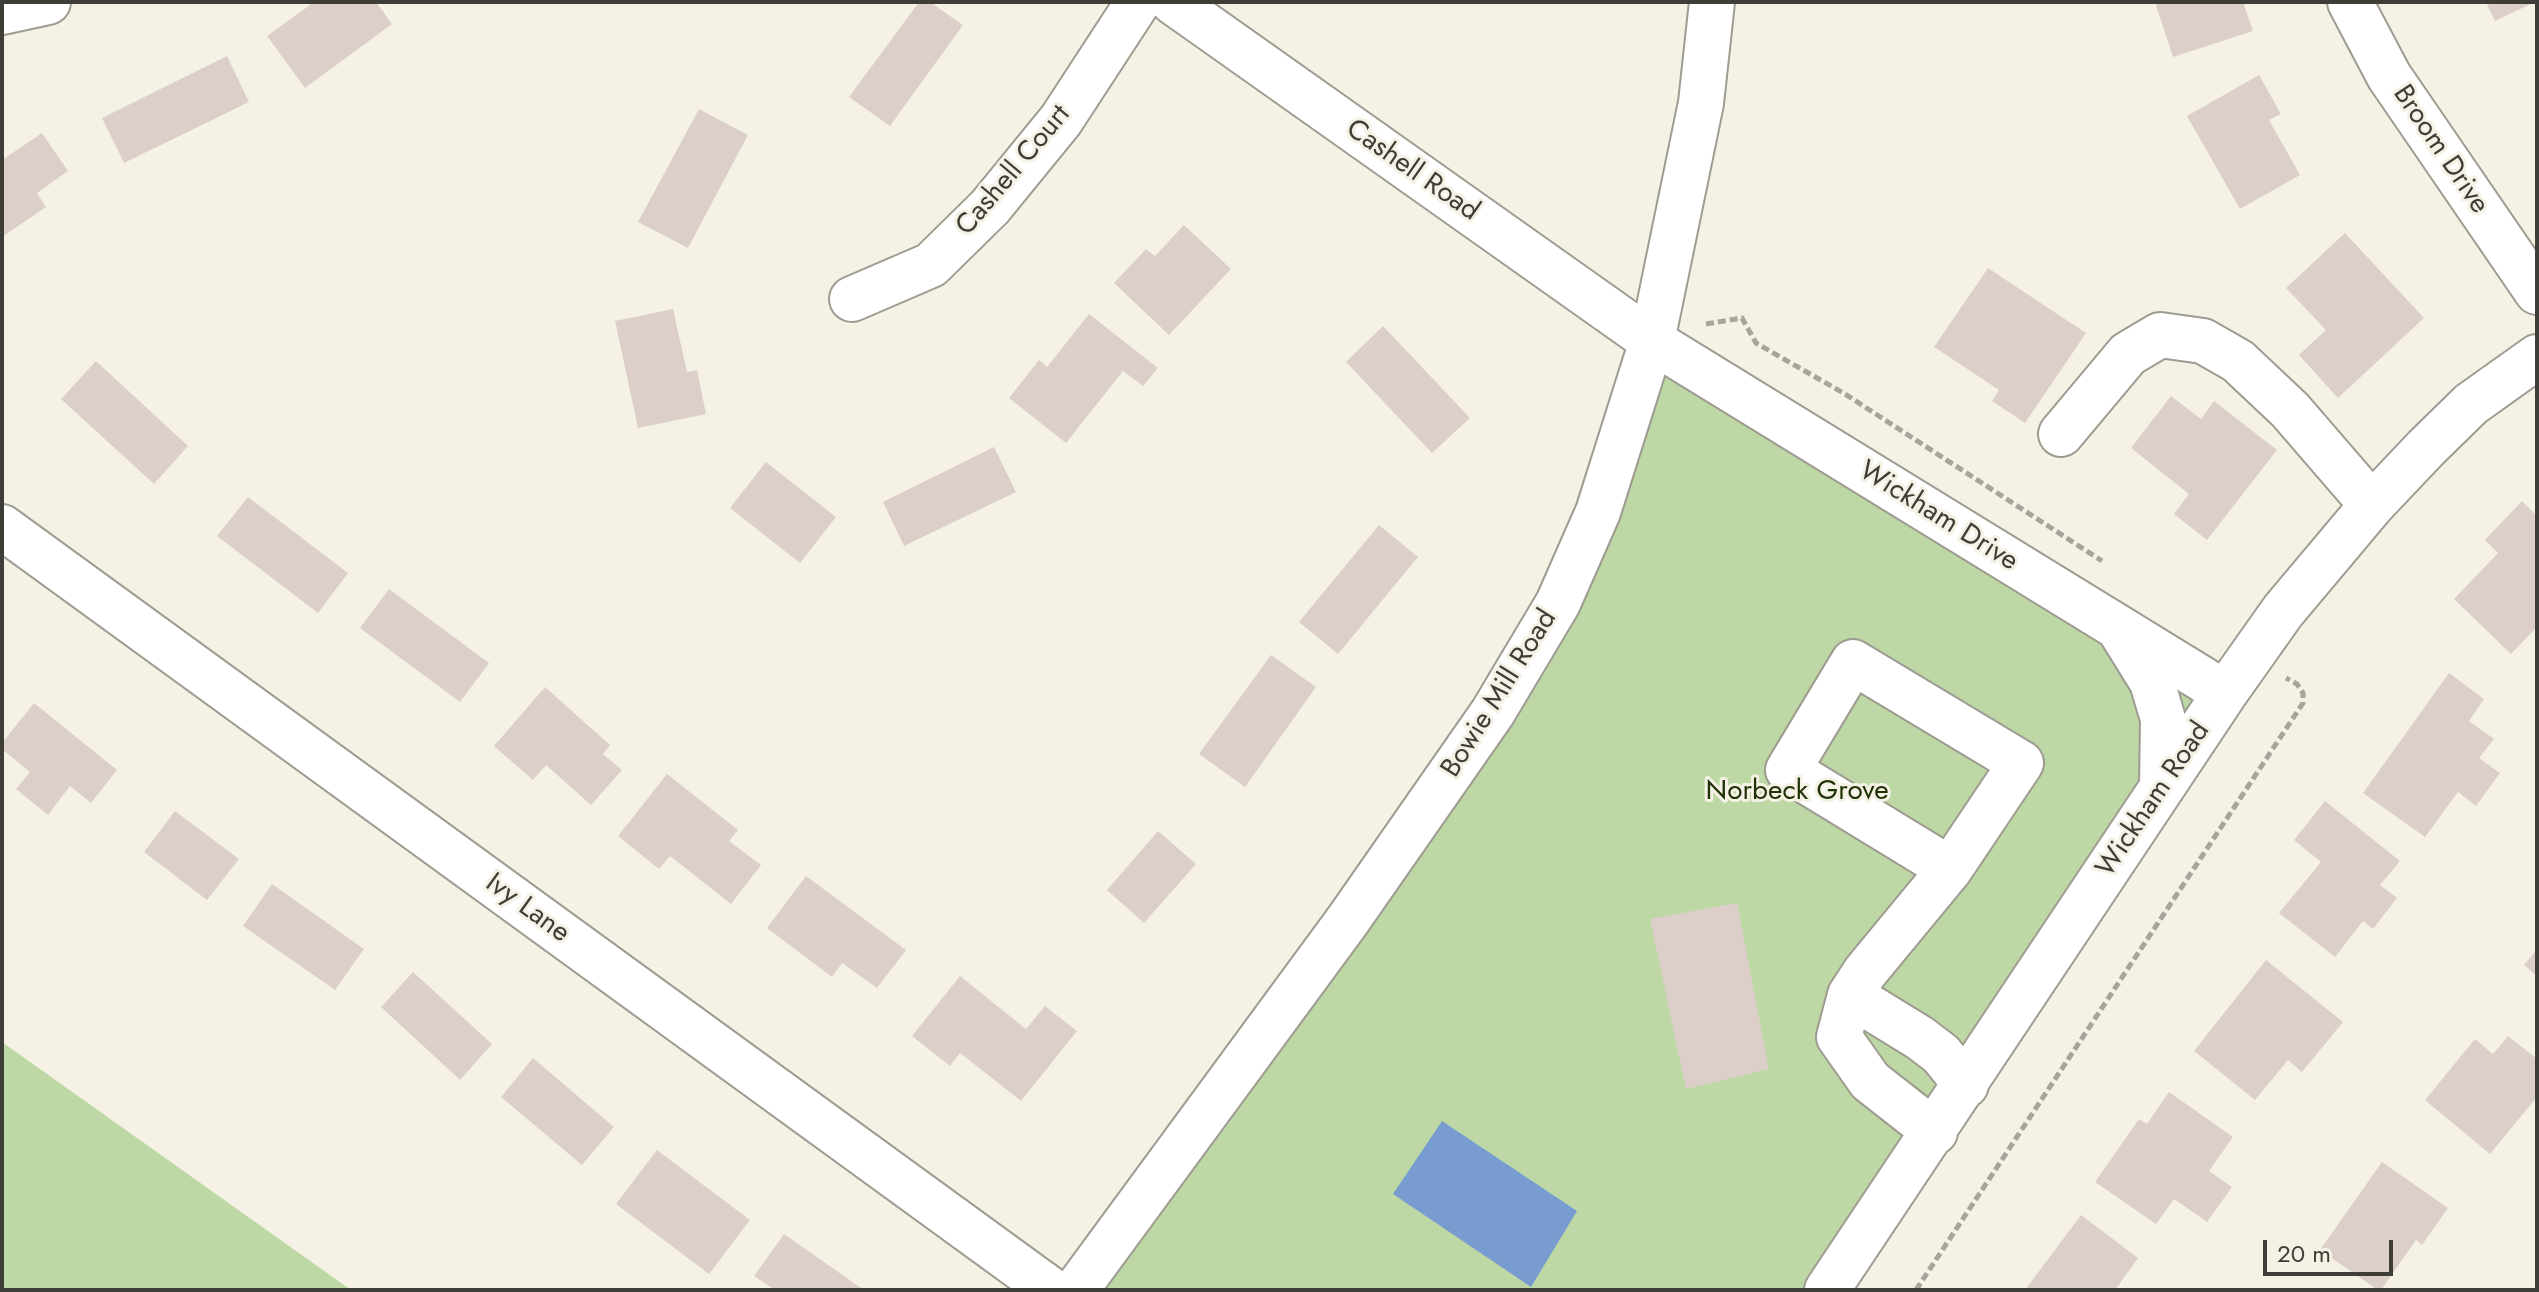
<!DOCTYPE html>
<html>
<head>
<meta charset="utf-8">
<style>
	body { margin:0 }
	#map { position:relative; width:2539px; height:1292px; overflow:hidden; background:#f5f2e5; font-family:Jost,sans-serif }
	canvas { display:block }
	.frame { position:absolute; inset:0; border:4px solid #3e3d38; pointer-events:none }
	.scale { position:absolute; left:2263px; top:1240px; width:130px; height:36px; box-sizing:border-box; border:4px solid #3e3d38; border-top:0; padding-left:10px; font-size:24px; line-height:28px; white-space:nowrap; color:#3e3d38; -webkit-text-stroke:6px #f5f2e5; paint-order:stroke }
</style>
</head>
<body>
<div id="map">
<canvas width="2539" height="1292"></canvas>
<div class="frame"></div>
<div class="scale">20 m</div>
</div>
<script>
const context = document.querySelector('canvas').getContext('2d');
context.lineJoin = 'round';
function paint(path, color) {
  context.fillStyle = color;
  context.fill(path, 'evenodd');
}
function poly(rows) {
  const path = new Path2D();
  for (const r of rows) {
    path.moveTo(r[0], r[1]);
    for (let i = 2; i < r.length; i += 2) path.lineTo(r[i], r[i + 1]);
  }
  return path;
}
function stroke(path, color, width, dash) {
  context.strokeStyle = color;
  context.lineWidth = width;
  context.lineCap = dash ? 'butt' : 'round';
  context.setLineDash(dash || []);
  context.stroke(path);
}
function write(font, color, halo, rows, align = 'center') {
  context.font = font + ' Jost,sans-serif';
  context.lineWidth = 6;
  context.setLineDash([]);
  context.textBaseline = 'middle';
  context.strokeStyle = halo;
  context.fillStyle = color;
  for (const [text, x, y, turn = 0] of rows) {
    context.save();
    context.translate(x, y);
    context.rotate((+turn || 0) * Math.PI / 180);
    context.textAlign = isNaN(turn) ? turn : align;
    if (halo) context.strokeText(text, 0, 0);
    context.fillText(text, 0, 0);
    context.restore();
  }
}
const green = poly([
	[1652,341,2225,693,1827,1290,1076,1290,1493,712],
	[2,1042,351,1290,2,1290]
]);
const water = poly([
	[1442,1121,1577,1211,1531,1287,1393,1194]
]);
const building = poly([
	[314,2,376,2,392,24,305,88,267,36],
	[919,2,930,2,963,25,890,126,849,97],
	[2155,2,2243,2,2253,31,2173,57],
	[2486,2,2535,2,2495,21],
	[227,56,249,102,124,163,102,118],
	[2259,75,2281,114,2269,120,2300,175,2240,209,2187,116],
	[699,109,748,135,688,248,638,222],
	[42,133,68,171,37,193,46,207,2,237,2,160],
	[1184,225,1231,269,1169,335,1114,283,1146,249,1155,256],
	[2345,233,2424,318,2338,398,2299,355,2326,330,2286,288],
	[1988,268,2086,333,2025,423,1992,401,1999,390,1934,347],
	[673,309,687,372,697,370,706,414,638,428,615,321],
	[1089,314,1158,368,1143,386,1123,371,1066,443,1009,398,1039,360,1047,367],
	[1383,326,1470,418,1432,453,1346,362],
	[96,361,188,446,154,484,61,399],
	[2171,396,2201,419,2214,401,2277,450,2207,540,2174,514,2189,494,2131,448],
	[994,447,1016,492,904,546,883,502],
	[766,462,836,517,800,563,730,508],
	[248,497,348,573,318,613,217,536],
	[2522,501,2537,516,2537,627,2511,654,2454,599,2498,553,2485,540],
	[1379,525,1418,557,1338,654,1299,622],
	[389,589,489,663,460,702,360,628],
	[1271,655,1316,687,1245,787,1199,754],
	[2449,673,2484,699,2469,721,2494,739,2479,758,2500,773,2476,806,2458,792,2425,837,2363,793],
	[545,687,610,745,603,754,622,770,591,805,546,765,533,780,494,746],
	[34,703,117,770,91,803,70,786,48,815,16,789,30,772,2,749,2,743],
	[667,774,738,830,729,841,761,865,731,904,670,856,659,869,618,836],
	[2325,801,2400,861,2380,885,2397,898,2373,929,2363,921,2335,957,2279,913,2321,862,2294,840],
	[175,811,239,859,207,900,144,852],
	[1158,831,1196,864,1144,923,1107,890],
	[806,876,906,950,877,988,842,963,832,977,767,928],
	[272,884,364,949,335,990,243,926],
	[1737,903,1769,1069,1686,1089,1650,919],
	[2537,949,2537,976,2524,965],
	[2266,960,2343,1022,2302,1072,2288,1060,2255,1100,2194,1051],
	[413,972,492,1044,460,1080,381,1007],
	[960,976,1026,1029,1045,1006,1077,1031,1021,1101,960,1053,950,1066,912,1036],
	[2508,1036,2537,1059,2537,1097,2490,1154,2425,1100,2475,1039,2493,1054],
	[533,1058,614,1127,582,1165,501,1097],
	[2169,1092,2233,1137,2209,1171,2232,1187,2207,1222,2174,1199,2156,1224,2095,1182,2139,1119,2147,1124],
	[657,1150,750,1220,709,1274,616,1204],
	[2382,1162,2448,1208,2422,1245,2416,1240,2381,1290,2378,1290,2320,1250],
	[2081,1215,2138,1258,2115,1290,2025,1290],
	[784,1234,864,1290,775,1290,754,1276]
]);
const path = poly([
	[1706,324,1742,318,1756,343,1845,394,2102,561],
	[1916,1290,2303,703,2303,693,2297,684,2286,678]
]);
const minor = poly([
	[1173,2,1652,341,2225,693],
	[2350,2,2389,76,2537,292],
	[2,12,48,2],
	[852,299,931,265,990,207,1061,120,1138,2],
	[2061,434,2128,354,2160,335,2203,341,2238,361,2290,410,2372,505],
	[2,527,1051,1290],
	[2121,632,2152,682,2163,719,2162,787],
	[1850,995,1920,1038,1941,1054,1966,1085],
	[1935,1132,1870,1081,1839,1037,1850,995,1865,972,1950,869,2021,763,1853,662,1788,770,1950,869],
	[1076,1290,1348,920,1493,712,1558,603,1598,512,1652,341,1701,103,1712,2],
	[1827,1290,2225,693,2283,611,2372,505,2426,448,2471,404,2537,357]
]);
const streetNames = [
	["Broom Drive",2440,150,56],
	["Cashell Court",1014,171,-50],
	["Cashell Road",1412,171,35],
	["Wickham Drive",1938,517,32],
	["Bowie Mill Road",1500,694,-58],
	["Wickham Road",2154,800,-56],
	["Ivy Lane",527,909,36]
];
const parkNames = [
	["Norbeck Grove",1797,792]
];
paint(green, '#bdd8a5');
paint(water, '#789bd0');
paint(building, '#dccfc9');
stroke(minor, '#9e9b90', 48);
stroke(path, '#a6a49b', 5, [8, 4]);
stroke(minor, '#fff', 44);
write('28px', '#3e3d38', '#f5f2e5', streetNames);
write('28px', '#1f3307', '#f5f2e5', parkNames);
</script>
</body>
</html>
